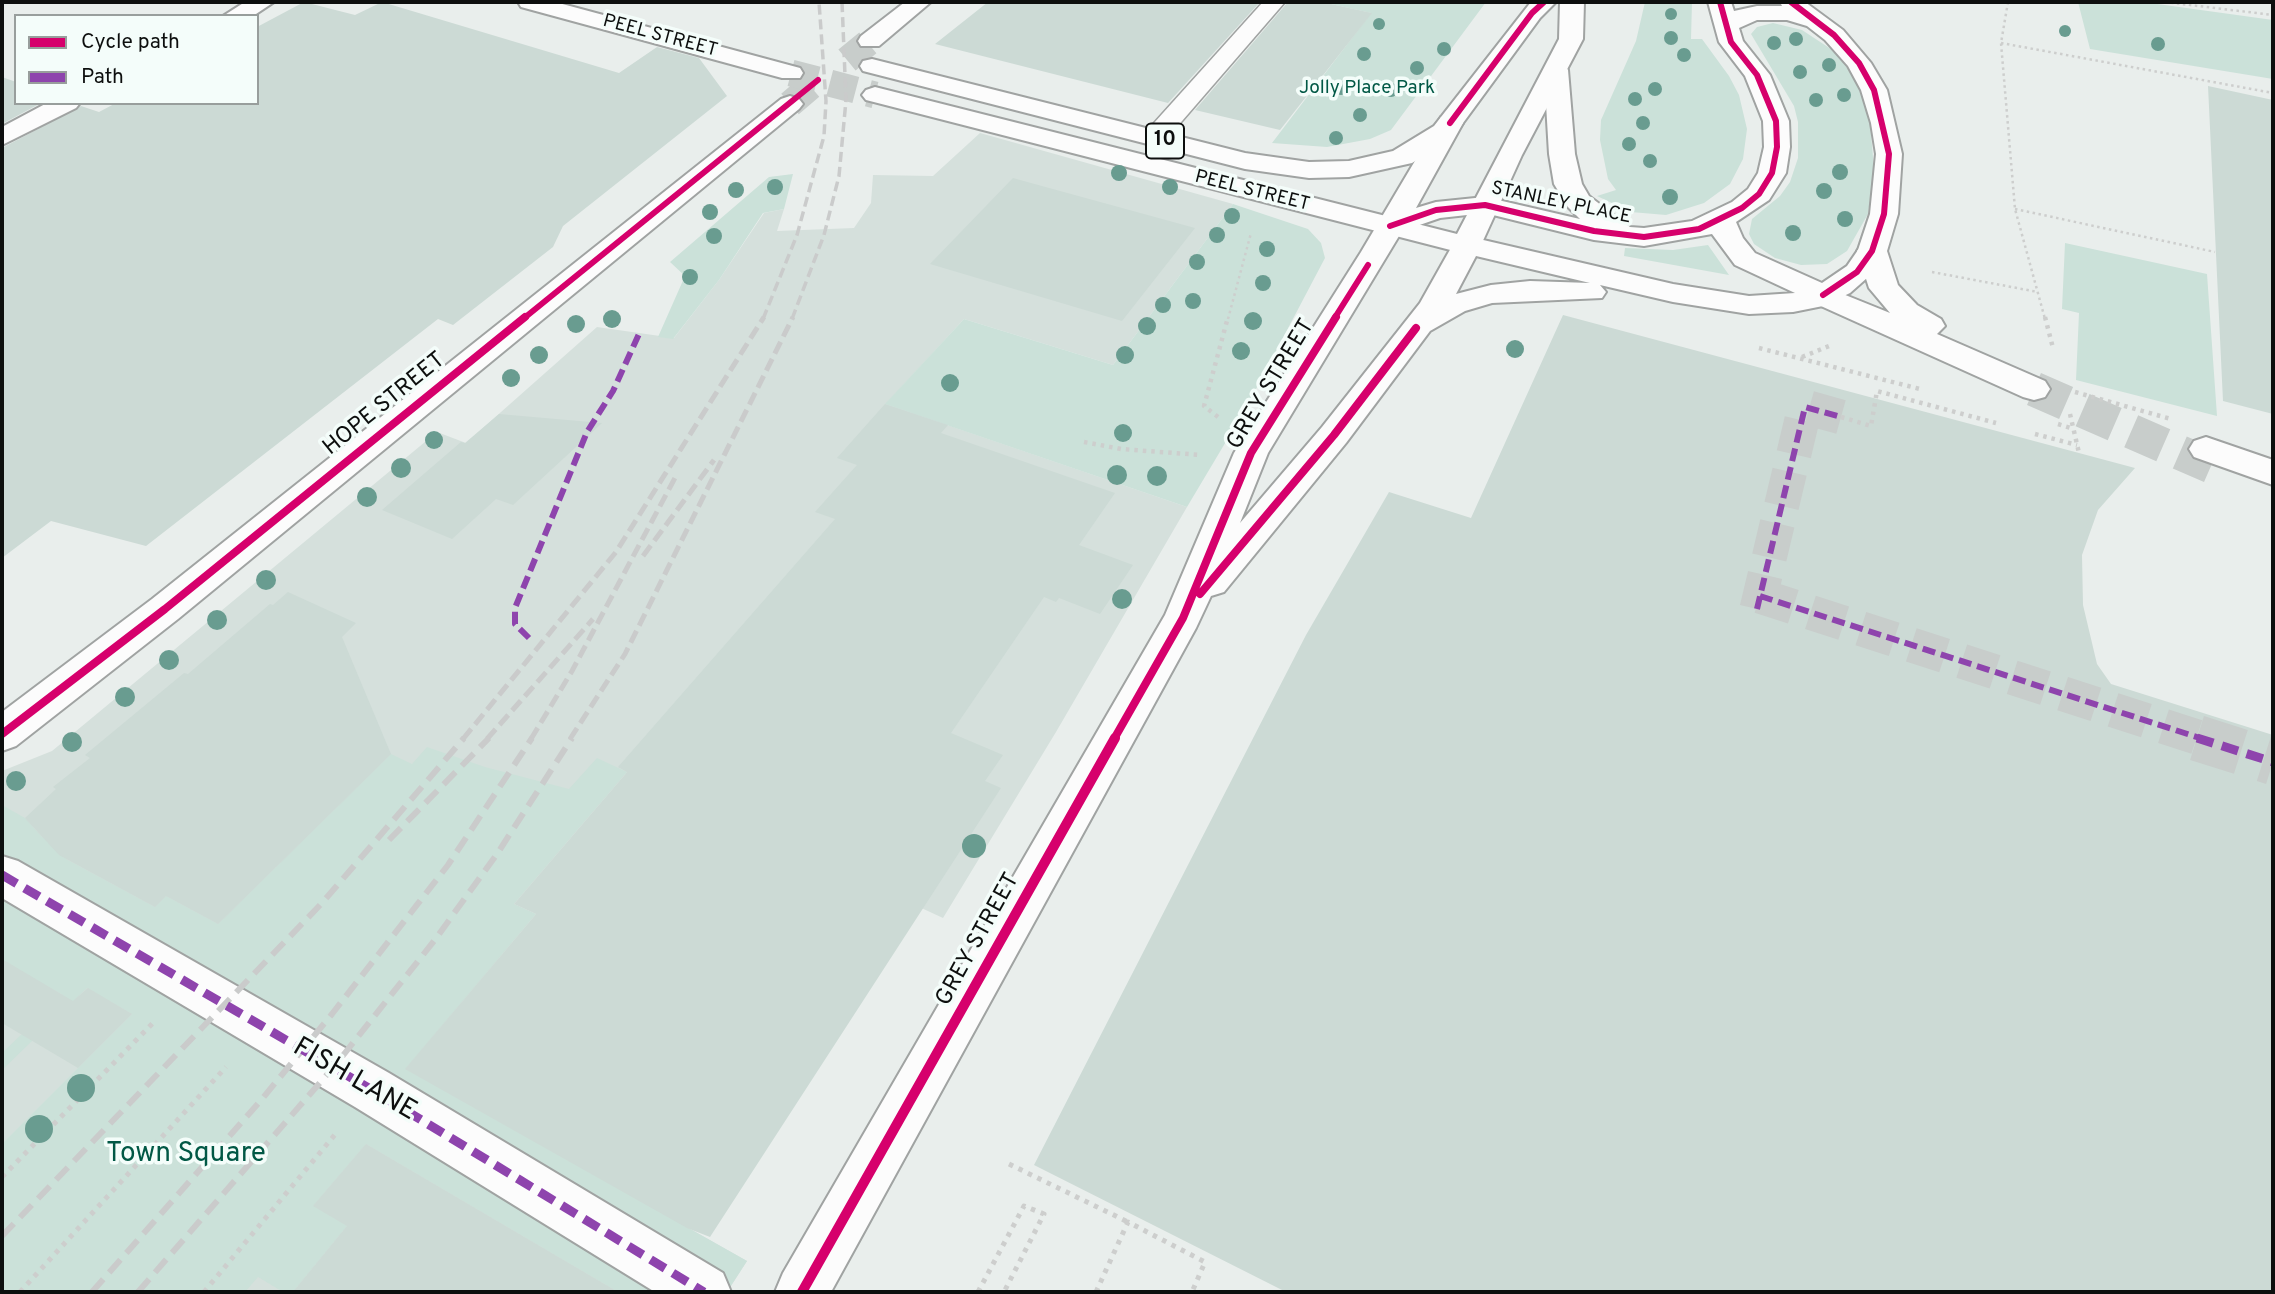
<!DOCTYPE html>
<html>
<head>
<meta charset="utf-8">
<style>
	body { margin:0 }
	#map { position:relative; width:2275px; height:1294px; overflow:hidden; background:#e9eeec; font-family:Overpass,sans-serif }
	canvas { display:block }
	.frame { position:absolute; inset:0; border:4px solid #0d0f0e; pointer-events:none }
	.legend { position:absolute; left:14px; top:14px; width:245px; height:91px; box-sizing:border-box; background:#f4fdfa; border:2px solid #989e9c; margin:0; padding:9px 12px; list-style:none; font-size:21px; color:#0d0f0e }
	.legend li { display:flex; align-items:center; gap:14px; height:35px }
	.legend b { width:35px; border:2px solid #989e9c }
</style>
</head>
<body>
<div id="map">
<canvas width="2275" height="1294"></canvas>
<div class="frame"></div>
<ul class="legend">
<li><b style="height:9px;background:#d6006c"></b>Cycle path</li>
<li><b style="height:9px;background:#8e44ad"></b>Path</li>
</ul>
</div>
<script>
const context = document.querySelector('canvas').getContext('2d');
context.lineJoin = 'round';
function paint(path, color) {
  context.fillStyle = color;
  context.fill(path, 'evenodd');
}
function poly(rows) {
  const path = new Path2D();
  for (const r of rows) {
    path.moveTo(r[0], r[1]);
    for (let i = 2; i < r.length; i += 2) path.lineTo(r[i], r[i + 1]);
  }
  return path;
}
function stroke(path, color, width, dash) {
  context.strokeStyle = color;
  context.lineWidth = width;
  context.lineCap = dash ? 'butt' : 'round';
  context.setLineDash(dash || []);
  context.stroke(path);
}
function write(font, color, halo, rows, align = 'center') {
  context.font = font + ' Overpass,sans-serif';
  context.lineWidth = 7;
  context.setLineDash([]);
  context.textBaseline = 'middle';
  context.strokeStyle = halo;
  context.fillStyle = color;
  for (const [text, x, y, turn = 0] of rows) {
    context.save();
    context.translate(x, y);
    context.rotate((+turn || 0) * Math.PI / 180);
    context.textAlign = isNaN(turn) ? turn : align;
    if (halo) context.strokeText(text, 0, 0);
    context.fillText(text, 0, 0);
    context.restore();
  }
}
const built = poly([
	[980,133,1233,204,1113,365,964,319,886,404,1187,507,1056,732,943,918,627,772,514,904,536,914,406,1068,747,1261,727,1292,2,1292,2,771,52,751,437,432,466,443,597,327,674,338,719,280,764,213,784,209,777,231,854,228,871,203,873,175,933,176]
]);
const green = poly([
	[1322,2,1486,2,1391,130,1370,139,1327,147,1272,143,1371,13],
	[1645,2,1692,2,1691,39,1702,39,1729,76,1739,95,1747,129,1743,159,1730,184,1704,203,1666,215,1631,212,1597,196,1616,190,1608,179,1600,140,1601,120,1636,41],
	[2078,2,2143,2,2273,20,2273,79,2090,49],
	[1773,23,1802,30,1837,53,1860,87,1870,122,1874,169,1868,214,1847,251,1827,264,1801,265,1775,258,1754,244,1749,234,1752,219,1780,196,1790,182,1798,158,1798,122,1794,106,1751,34,1757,27],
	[793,174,784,209,763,213,719,280,673,339,658,337,685,276,670,262,769,177],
	[1233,204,1308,229,1321,243,1325,258,1246,408,1187,507,885,404,964,319,1113,365],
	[2065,243,2207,274,2217,416,2076,380,2079,313,2062,309],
	[1708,245,1729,275,1624,256,1625,248,1673,250],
	[427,747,485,767,569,789,597,758,627,772,514,904,536,914,406,1069,747,1261,727,1292,618,1292,366,1144,314,1205,347,1226,293,1292,283,1292,258,1277,245,1292,2,1292,2,1144,132,1014,87,988,2,1070,2,1053,63,995,2,961,2,805,25,818,42,837,73,854,66,859,155,907,166,896,218,924,391,754,412,764]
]);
const building = poly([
	[304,2,355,15,382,2,619,73,657,47,699,58,727,96,563,226,553,247,453,325,438,319,146,546,51,521,2,558,2,148,81,106,99,112,116,103,257,103,257,27],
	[988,2,1260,2,1168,103,935,44],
	[1288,2,1322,2,1372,13,1280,130,1195,110],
	[2,77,16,82,16,103,41,103,2,124],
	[2208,86,2273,100,2273,414,2223,401],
	[1013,178,1031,183,1195,228,1122,321,930,264],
	[1563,315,2135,468,2098,510,2082,555,2083,605,2097,664,2111,684,2273,735,2273,1292,1286,1292,1034,1165,1306,635,1389,492,1471,518],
	[885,404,948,425,941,433,1115,493,1079,545,1133,565,1100,614,1059,598,1056,602,1044,597,951,733,1003,755,985,781,1001,788,710,1237,687,1228,405,1069,536,914,514,904,627,772,618,767,835,519,815,512,857,465,837,458],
	[499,414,602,423,513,505,496,499,452,539,382,510,461,442,465,443],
	[288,592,356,623,342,637,391,754,218,924,166,896,155,907,59,855,25,818,56,789,53,787,90,758,85,755,184,673,188,674,270,604,273,605],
	[2,959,73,1001,88,988,132,1014,78,1068,2,1023],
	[366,1144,618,1292,293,1292,347,1226,313,1206]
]);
const pedestrianTunnelFar1 = poly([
	[1760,596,2203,739],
	[1757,609,1805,407,1841,417]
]);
const pedestrianTunnel = poly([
	[2197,738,2273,762]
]);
const minorTunnelFar1 = poly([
	[847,60,870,41],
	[790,104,818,80]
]);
const minorTunnel = poly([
	[2034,389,2211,466]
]);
const primaryTunnel = poly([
	[791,73,875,95]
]);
const pathFar2 = poly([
	[2008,2,2001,43,2015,209,2045,319],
	[2165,2,2273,15],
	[2001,43,2273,93],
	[2015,209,2215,252],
	[1932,272,2038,292],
	[1228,319,1251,233]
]);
const pathFar1 = poly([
	[2045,317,2053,348],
	[1759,348,1920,389],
	[1802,357,1829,346],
	[2075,392,2171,419],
	[2070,414,2079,453],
	[1218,417,1204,406,1228,317],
	[1841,417,1871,426,1877,391,1996,423],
	[2058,424,2074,429],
	[2035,434,2077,445],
	[1084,442,1121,449,1201,455]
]);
const path = poly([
	[1009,1164,1128,1222],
	[2,1177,153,1023],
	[20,1292,226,1067],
	[204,1292,338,1131],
	[978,1292,1024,1206,1044,1214,1004,1292],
	[1096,1292,1128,1222,1205,1262,1192,1292]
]);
const service = poly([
	[1263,2,1285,2,1163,143,1145,143,1142,138,1145,133,1263,2]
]);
const minor = poly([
	[905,2,931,2,879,46,861,46,858,41,861,36,905,2],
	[790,96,799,99,803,104,799,109,178,619,16,746,2,751,2,712,152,599,781,99,790,96],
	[1872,242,1882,245,1887,251,1898,285,1917,305,1941,319,1945,326,1937,334,2045,381,2050,389,2045,397,2034,400,2023,397,1812,302,1808,295,1812,288,1823,286,1890,313,1869,288,1857,251,1862,245,1872,242],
	[2206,437,2273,460,2273,485,2194,457,2189,449,2194,441,2206,437],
	[2,856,18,861,389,1073,723,1273,731,1292,655,1292,355,1107,2,898,2,856]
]);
const tertiary = poly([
	[1708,2,1731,2,1734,11,1757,6,1782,6,1780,2,1805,2,1843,30,1871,63,1887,90,1902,154,1898,214,1887,251,1867,278,1850,293,1823,306,1793,312,1749,314,1673,302,1600,285,1606,292,1602,298,1492,303,1465,311,1430,331,1346,443,1224,592,1211,596,1196,628,831,1292,775,1292,783,1273,1165,615,1234,453,1361,252,1441,117,1450,115,1459,117,1463,123,1416,208,1436,202,1485,197,1580,219,1568,207,1554,184,1549,154,1544,70,1547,65,1556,63,1565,65,1568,70,1575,154,1582,184,1589,196,1630,227,1644,228,1692,221,1732,202,1748,189,1758,173,1764,147,1763,121,1745,76,1719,42,1708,2],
	[1757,20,1787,20,1807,26,1825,40,1848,66,1861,90,1871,123,1876,154,1870,214,1858,250,1847,266,1822,283,1755,253,1743,238,1736,222,1769,200,1786,173,1790,147,1789,121,1770,75,1743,41,1739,28,1757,20],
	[1485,213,1594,240,1644,246,1712,234,1735,265,1795,293,1749,296,1673,284,1466,236,1456,239,1420,303,1322,427,1240,523,1268,453,1402,231,1440,218,1485,213],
	[1476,256,1590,283,1530,281,1491,285,1456,294,1476,256]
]);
const primary = poly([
	[245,2,274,2,253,16,223,16,245,2],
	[518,2,555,2,800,68,803,73,800,78,782,78,521,7,518,2],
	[1531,2,1556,2,1540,18,1452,138,1412,163,1349,177,1309,178,1245,169,863,71,860,66,863,61,872,59,1245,153,1309,162,1349,161,1393,151,1434,126,1531,2],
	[1560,2,1584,2,1583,39,1522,155,1481,245,1476,251,1466,254,866,100,862,95,866,90,875,87,1457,234,1559,39,1560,2],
	[47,103,80,103,76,108,2,145,2,127,47,103]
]);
const railFar2 = poly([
	[763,319,797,235,824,136,826,101,819,2],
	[792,319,824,235,839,176,846,100,842,2]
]);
const railFar1 = poly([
	[643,556,714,460],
	[463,739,616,552,764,317],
	[487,739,593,619],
	[531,739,572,671,676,476],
	[570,739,625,654,793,317]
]);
const rail = poly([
	[389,840,489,738],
	[2,1236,322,903,464,738],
	[92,1292,262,1099,332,1014,448,865,532,738],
	[138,1292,337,1063,434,941,497,854,572,738]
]);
const quietFar1 = poly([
	[1760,596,2203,739],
	[1757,609,1805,407,1841,417],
	[529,638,515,624,515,608,587,432,613,391,639,334]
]);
const quiet = poly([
	[2197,738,2273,762],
	[2,875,372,1090,704,1292]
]);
const cyclewayFar2 = poly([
	[1791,2,1834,35,1859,63,1874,90,1889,154,1884,214,1872,251,1857,272,1823,295],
	[1450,123,1532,13,1544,2],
	[1390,226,1436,210,1485,205,1594,231,1644,237,1699,229,1742,208,1759,194,1772,173,1777,147,1776,121,1757,75,1731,42,1720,2],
	[523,319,818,80],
	[1334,319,1368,265]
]);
const cyclewayFar1 = poly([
	[1200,594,1334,435,1416,328],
	[2,734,165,609,525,317],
	[1114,739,1183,618,1251,453,1336,317]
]);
const cycleway = poly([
	[802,1292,1115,738]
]);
const trees = [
	[1671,14,6],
	[1379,24,6],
	[2065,31,6],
	[1671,38,7],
	[1796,39,7],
	[1774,43,7],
	[2158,44,7],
	[1444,49,7],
	[1364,54,7],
	[1684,55,7],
	[1829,65,7],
	[1417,68,7],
	[1800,72,7],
	[1341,88,7],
	[1655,89,7],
	[1391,90,7],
	[1844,95,7],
	[1635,99,7],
	[1816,100,7],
	[1360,115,7],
	[1643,123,7],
	[1336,138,7],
	[1629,144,7],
	[1650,161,7],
	[1840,172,8],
	[1119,173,8],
	[775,187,8],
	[1170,187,8],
	[736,190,8],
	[1824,191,8],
	[1670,197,8],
	[710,212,8],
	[1232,216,8],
	[1845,219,8],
	[1793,233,8],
	[1217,235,8],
	[714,236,8],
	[1267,249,8],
	[1197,262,8],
	[690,277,8],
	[1263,283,8],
	[1193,301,8],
	[1163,305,8],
	[612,319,9],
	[1253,321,9],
	[576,324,9],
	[1147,326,9],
	[1515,349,9],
	[1241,351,9],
	[539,355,9],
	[1125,355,9],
	[511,378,9],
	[950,383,9],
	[1123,433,9],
	[434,440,9],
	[401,468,10],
	[1117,475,10],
	[1157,476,10],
	[367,497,10],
	[266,580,10],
	[1122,599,10],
	[217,620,10],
	[169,660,10],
	[125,697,10],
	[72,742,10],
	[16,781,10],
	[974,846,12],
	[81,1088,14],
	[39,1129,14]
];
const farStreetnames = [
	["PEEL STREET",660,37,15],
	["PEEL STREET",1252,192,14],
	["STANLEY PLACE",1561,204,12]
];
const farParknames = [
	["Jolly Place Park",1367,89]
];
const shields = [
	[1165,141,38]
];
const shieldNames = [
	["10",1165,141]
];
const streetNames = [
	["GREY STREET",1272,385,-59],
	["HOPE STREET",385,405,-39],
	["GREY STREET",979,940,-61]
];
const nearStreetnames = [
	["FISH LANE",354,1081,30]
];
const nearParknames = [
	["Town Square",186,1155]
];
paint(built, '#d5e0dc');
paint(green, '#cbe1d9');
paint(building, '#ccdad5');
stroke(pedestrianTunnelFar1, '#c8cdcb', 35, [35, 18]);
stroke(pedestrianTunnel, '#c8cdcb', 46, [46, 24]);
stroke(minorTunnelFar1, '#c8cdcb', 27, [27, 13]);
stroke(minorTunnel, '#c8cdcb', 35, [35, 18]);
stroke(primaryTunnel, '#c8cdcb', 27, [27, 13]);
stroke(service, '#a0a3a2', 3);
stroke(minor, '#a0a3a2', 4);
stroke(tertiary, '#a0a3a2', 4);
stroke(primary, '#a0a3a2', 4);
stroke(pathFar2, '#cdcecd', 2.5, [2.5, 3.5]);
stroke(pathFar1, '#cdcecd', 4.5, [3.5, 5]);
stroke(path, '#cdcecd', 5, [4.5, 6]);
paint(service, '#fcfcfc');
paint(minor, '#fcfcfc');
paint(tertiary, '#fcfcfc');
paint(primary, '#fcfcfc');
stroke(railFar2, '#cacbcb', 3.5, [10, 5]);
stroke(railFar1, '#cacbcb', 5, [13, 6]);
stroke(rail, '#cacbcb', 6, [17, 9]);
stroke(quietFar1, '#8e44ad', 6, [13, 6]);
stroke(quiet, '#8e44ad', 9, [17, 9]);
stroke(cyclewayFar2, '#d6006c', 6);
stroke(cyclewayFar1, '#d6006c', 8);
stroke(cycleway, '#d6006c', 10);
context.fillStyle = '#699c90';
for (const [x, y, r] of trees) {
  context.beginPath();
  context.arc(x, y, r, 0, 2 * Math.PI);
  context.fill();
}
write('19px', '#0d0f0e', '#f4fdfa', farStreetnames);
write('19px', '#015845', '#f4fdfa', farParknames);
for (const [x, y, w] of shields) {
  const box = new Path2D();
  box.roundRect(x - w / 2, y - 17.5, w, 35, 5);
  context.fillStyle = '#f4fdfa';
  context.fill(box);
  stroke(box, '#0d0f0e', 2);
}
write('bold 21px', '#0d0f0e', null, shieldNames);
write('23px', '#0d0f0e', '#f4fdfa', streetNames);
write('28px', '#0d0f0e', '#f4fdfa', nearStreetnames);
write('28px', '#015845', '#f4fdfa', nearParknames);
</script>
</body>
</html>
